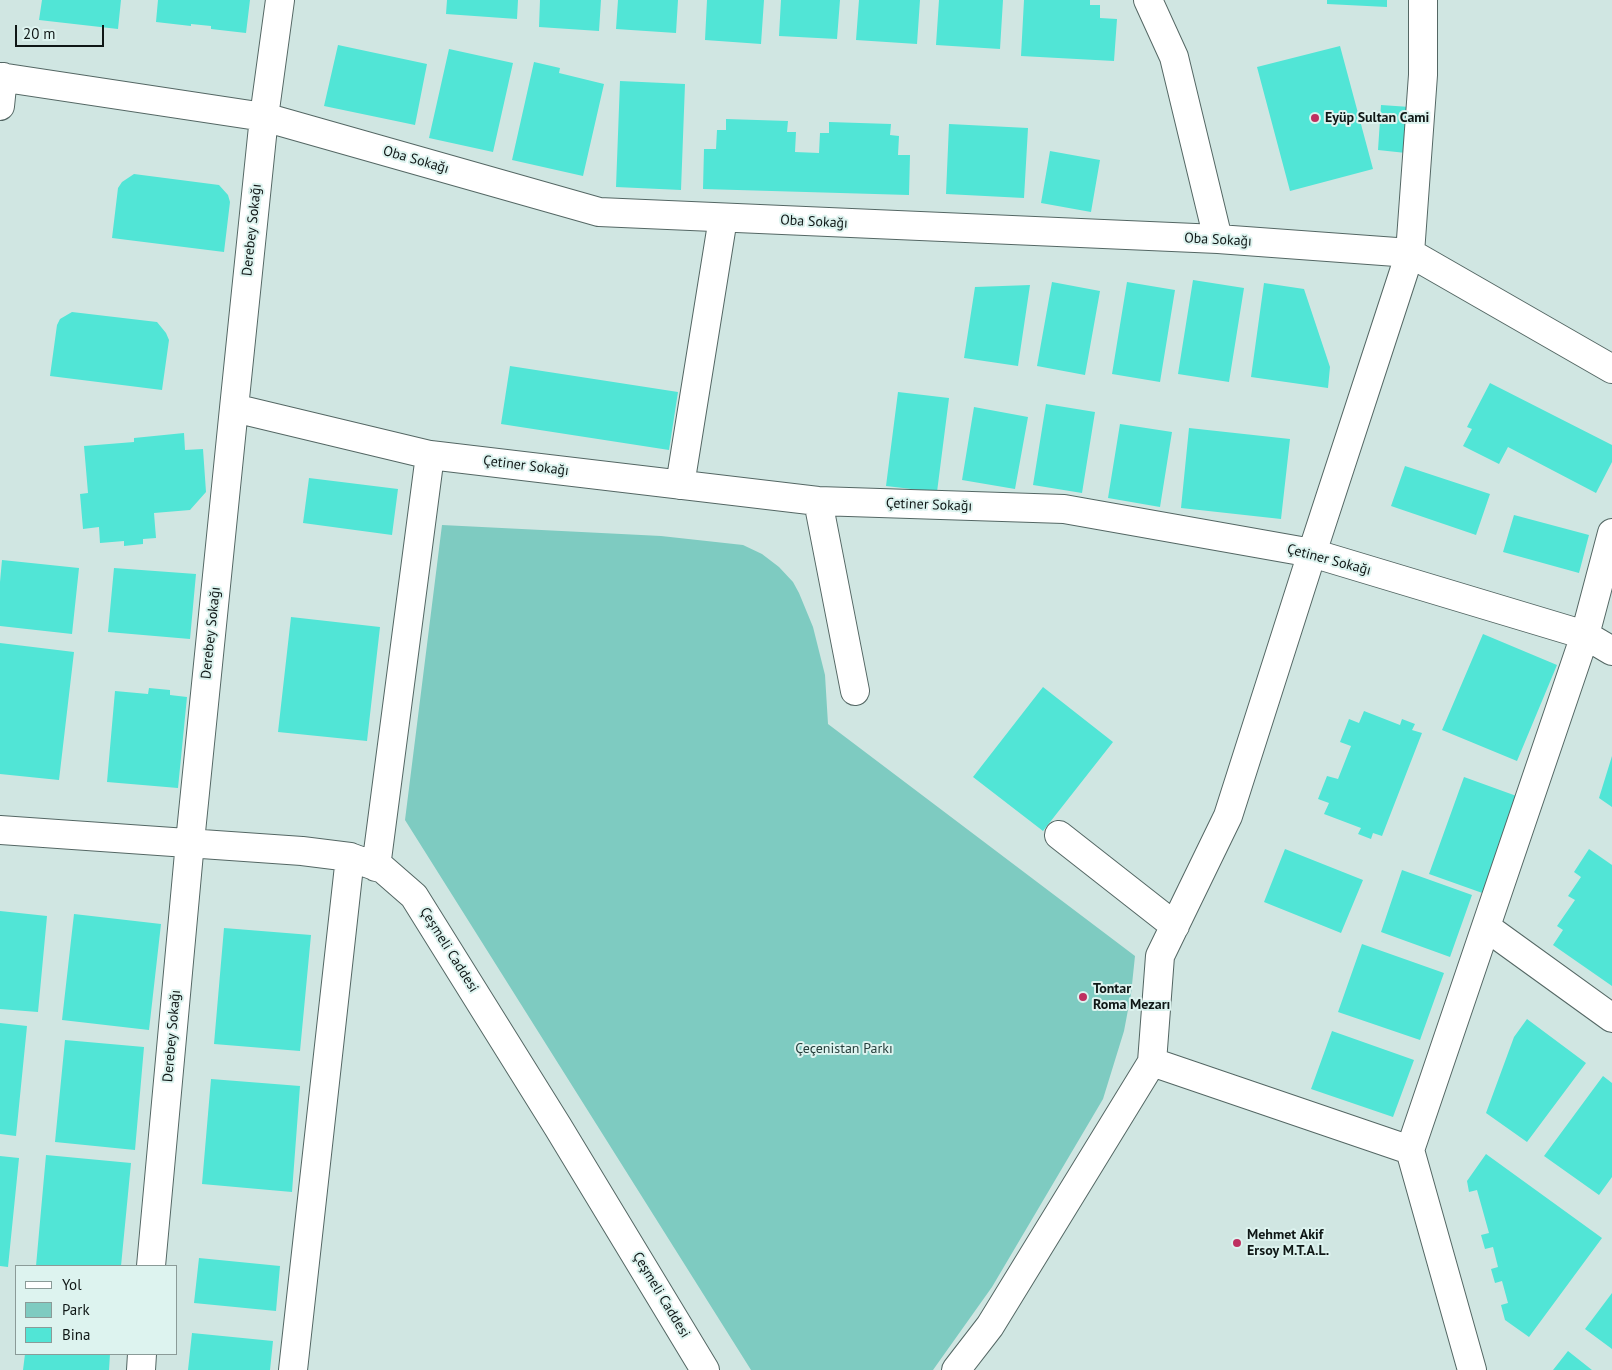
<!DOCTYPE html>
<html>
<head>
<meta charset="utf-8">
<style>
	body { margin:0 }
	#map { position:relative; width:1612px; height:1370px; overflow:hidden; background:#d0e6e2; font-family:"PT Sans",sans-serif }
	canvas { display:block }
	.legend { position:absolute; left:15px; top:1265px; width:162px; height:90px; box-sizing:border-box; background:#ddf3ef; border:1px solid #8b9b98; margin:0; padding:6px 9px; list-style:none; font-size:15px; color:#0f1716 }
	.legend li { display:flex; align-items:center; gap:10px; height:25px }
	.legend b { width:25px; border:1px solid #8b9b98 }
	.scale { position:absolute; left:15px; top:25px; width:89px; height:22px; box-sizing:border-box; border:2px solid #0f1716; border-top:0; padding-left:6px; font-size:15px; line-height:18px; white-space:nowrap; color:#0f1716; -webkit-text-stroke:4px #ddf3ef; paint-order:stroke }
</style>
</head>
<body>
<div id="map">
<canvas width="1612" height="1370"></canvas>
<ul class="legend">
<li><b style="height:6px;background:#fff"></b>Yol</li>
<li><b style="height:14px;background:#7ecbc1"></b>Park</li>
<li><b style="height:14px;background:#51e5d6"></b>Bina</li>
</ul>
<div class="scale">20 m</div>
</div>
<script>
const context = document.querySelector('canvas').getContext('2d');
context.lineJoin = 'round';
function paint(path, color) {
  context.fillStyle = color;
  context.fill(path, 'evenodd');
}
function poly(rows) {
  const path = new Path2D();
  for (const r of rows) {
    path.moveTo(r[0], r[1]);
    for (let i = 2; i < r.length; i += 2) path.lineTo(r[i], r[i + 1]);
  }
  return path;
}
function stroke(path, color, width, dash) {
  context.strokeStyle = color;
  context.lineWidth = width;
  context.lineCap = dash ? 'butt' : 'round';
  context.setLineDash(dash || []);
  context.stroke(path);
}
function write(font, color, halo, rows, align = 'center') {
  context.font = font + ' "PT Sans",sans-serif';
  context.lineWidth = 4;
  context.setLineDash([]);
  context.textBaseline = 'middle';
  context.strokeStyle = halo;
  context.fillStyle = color;
  for (const [text, x, y, turn = 0] of rows) {
    context.save();
    context.translate(x, y);
    context.rotate((+turn || 0) * Math.PI / 180);
    context.textAlign = isNaN(turn) ? turn : align;
    if (halo) context.strokeText(text, 0, 0);
    context.fillText(text, 0, 0);
    context.restore();
  }
}
const green = poly([
	[442,525,661,536,743,545,762,554,779,567,793,582,799,593,813,627,825,675,828,724,1135,956,1131,994,1124,1031,1103,1099,992,1287,933,1370,751,1370,405,820]
]);
const building = poly([
	[42,0,121,0,118,29,39,20],
	[158,0,250,0,246,33,211,29,211,26,191,24,191,26,156,22],
	[447,0,518,0,517,19,446,14],
	[540,0,601,0,599,31,539,27],
	[618,0,678,0,676,33,616,29],
	[707,0,764,0,761,44,705,40],
	[781,0,840,0,837,39,779,36],
	[859,0,920,0,917,44,856,40],
	[939,0,1003,0,1000,49,936,45],
	[1024,0,1090,0,1090,5,1100,5,1100,18,1117,19,1114,61,1021,56],
	[1327,0,1387,0,1387,7,1327,4],
	[338,45,427,64,415,125,324,106],
	[1340,46,1373,169,1290,191,1257,67],
	[449,49,513,63,493,152,429,138],
	[534,62,560,68,559,73,604,84,583,176,512,160],
	[620,81,685,84,681,190,616,187],
	[1381,105,1410,107,1406,153,1378,150],
	[726,119,788,121,787,132,796,132,795,152,819,153,820,133,829,133,829,122,891,124,890,135,899,136,898,155,910,155,909,195,703,189,704,149,716,149,717,130,726,130],
	[949,124,1028,128,1024,198,946,194],
	[1050,151,1100,160,1091,212,1041,203],
	[134,174,219,185,228,195,230,202,224,252,112,238,118,188,122,182],
	[1193,280,1244,288,1229,382,1178,374],
	[1052,282,1100,291,1085,375,1037,366],
	[1127,282,1175,290,1160,382,1112,374],
	[1264,283,1304,289,1330,367,1328,388,1251,377],
	[1030,285,1018,366,964,358,975,287],
	[72,312,157,322,166,333,169,340,162,390,50,376,57,325,60,319],
	[510,366,678,392,669,450,501,424],
	[1490,383,1612,445,1612,462,1596,493,1508,447,1499,464,1463,446,1472,429,1467,427],
	[898,392,949,398,937,492,886,486],
	[1046,404,1095,412,1082,493,1033,485],
	[974,407,1028,417,1015,489,962,480],
	[1120,424,1172,432,1160,507,1108,498],
	[1189,428,1290,439,1281,519,1181,508],
	[184,433,185,450,203,449,206,492,190,510,154,513,156,538,143,539,143,544,124,546,124,541,100,543,99,527,83,529,80,494,88,493,84,446,134,442,134,438],
	[1405,466,1490,494,1476,535,1391,506],
	[309,478,398,489,392,535,303,523],
	[1514,515,1589,535,1579,573,1503,552],
	[2,560,79,568,72,634,0,626,0,582],
	[114,568,196,574,190,639,108,632],
	[291,617,380,627,367,741,278,732],
	[1483,634,1557,665,1517,761,1442,730],
	[0,643,74,652,59,780,0,774],
	[1043,687,1113,742,1043,831,973,777],
	[149,688,170,690,170,695,187,697,178,788,107,782,115,691,148,694],
	[1364,711,1400,725,1402,719,1415,724,1412,730,1422,733,1382,836,1373,833,1371,839,1358,834,1361,828,1324,814,1329,803,1318,799,1327,776,1338,779,1351,746,1340,742,1349,719,1359,723],
	[1612,756,1612,807,1599,798],
	[1464,777,1522,798,1488,895,1429,874],
	[1285,849,1363,880,1341,933,1264,902],
	[1589,849,1612,865,1612,986,1553,945,1563,930,1557,926,1575,900,1568,896,1581,877,1574,872],
	[1402,870,1472,895,1450,957,1381,932],
	[0,911,47,916,38,1012,0,1009],
	[74,914,161,924,149,1030,62,1020],
	[224,928,311,935,300,1051,214,1044],
	[1362,944,1444,973,1420,1040,1338,1012],
	[1527,1019,1586,1063,1527,1142,1486,1113,1514,1037],
	[0,1023,27,1026,16,1136,0,1134],
	[1332,1031,1414,1060,1393,1117,1311,1089],
	[65,1040,144,1047,135,1150,55,1142],
	[1603,1076,1612,1083,1612,1177,1599,1195,1544,1156],
	[211,1079,300,1086,292,1192,202,1184],
	[1486,1154,1602,1238,1529,1337,1505,1320,1501,1305,1508,1303,1502,1281,1495,1283,1491,1269,1498,1267,1493,1247,1485,1249,1481,1235,1489,1233,1477,1190,1469,1192,1467,1181],
	[46,1155,131,1163,121,1266,36,1266],
	[0,1156,19,1158,8,1267,0,1266],
	[199,1258,280,1266,276,1311,194,1303],
	[1612,1293,1612,1349,1585,1329],
	[192,1333,273,1341,270,1370,188,1370],
	[1568,1351,1592,1370,1553,1370],
	[25,1354,110,1354,109,1370,23,1370]
]);
const minor = poly([
	[1148,0,1174,57,1218,239],
	[0,77,264,117,599,212,1218,239,1410,253,1612,369],
	[0,106,3,77],
	[234,408,430,455,818,501,1064,509,1312,553,1585,635,1612,651],
	[680,485,723,218],
	[818,501,855,691],
	[0,830,302,851,350,857,383,869,414,896,558,1127,705,1370],
	[1059,835,1175,926],
	[376,867,430,455],
	[1486,927,1612,1018],
	[1152,1062,1410,1150,1472,1370],
	[1410,1150,1585,635,1612,533],
	[151,1266,190,842,234,408,264,117,280,0],
	[141,1370,142,1354],
	[293,1370,350,857],
	[956,1370,990,1326,1152,1062,1160,956,1228,816,1312,553,1410,253,1423,75,1423,0]
]);
const markers = [
	[1315,118,5,"#be3060"],
	[1083,997,5,"#be3060"],
	[1237,1243,5,"#be3060"]
];
const poiNames = [
	["Eyüp Sultan Cami",1325,118],
	["Tontar",1093,989],
	["Roma Mezarı",1093,1005],
	["Mehmet Akif",1247,1235],
	["Ersoy M.T.A.L.",1247,1251]
];
const streetNames = [
	["Oba Sokağı",416,160,16],
	["Oba Sokağı",814,222,3],
	["Derebey Sokağı",252,230,-84],
	["Oba Sokağı",1218,240,3],
	["Çetiner Sokağı",526,466,7],
	["Çetiner Sokağı",929,505,2],
	["Çetiner Sokağı",1329,560,15],
	["Derebey Sokağı",211,633,-84],
	["Çeşmeli Caddesi",449,950,58],
	["Derebey Sokağı",172,1036,-85],
	["Çeşmeli Caddesi",661,1295,59]
];
const parkNames = [
	["Çeçenistan Parkı",844,1049]
];
paint(green, '#7ecbc1');
paint(building, '#51e5d6');
stroke(minor, '#546764', 30);
stroke(minor, '#fff', 28);
for (const [x, y, r, color] of markers) {
  const dot = new Path2D();
  dot.arc(x, y, r, 0, 2 * Math.PI);
  context.fillStyle = color;
  context.fill(dot);
  stroke(dot, '#ddf3ef', 2);
}
write('bold 14px', '#0f1716', '#ddf3ef', poiNames, 'left');
write('14px', '#0f1716', '#ddf3ef', streetNames);
write('14px', '#263f3c', '#ddf3ef', parkNames);
</script>
</body>
</html>
